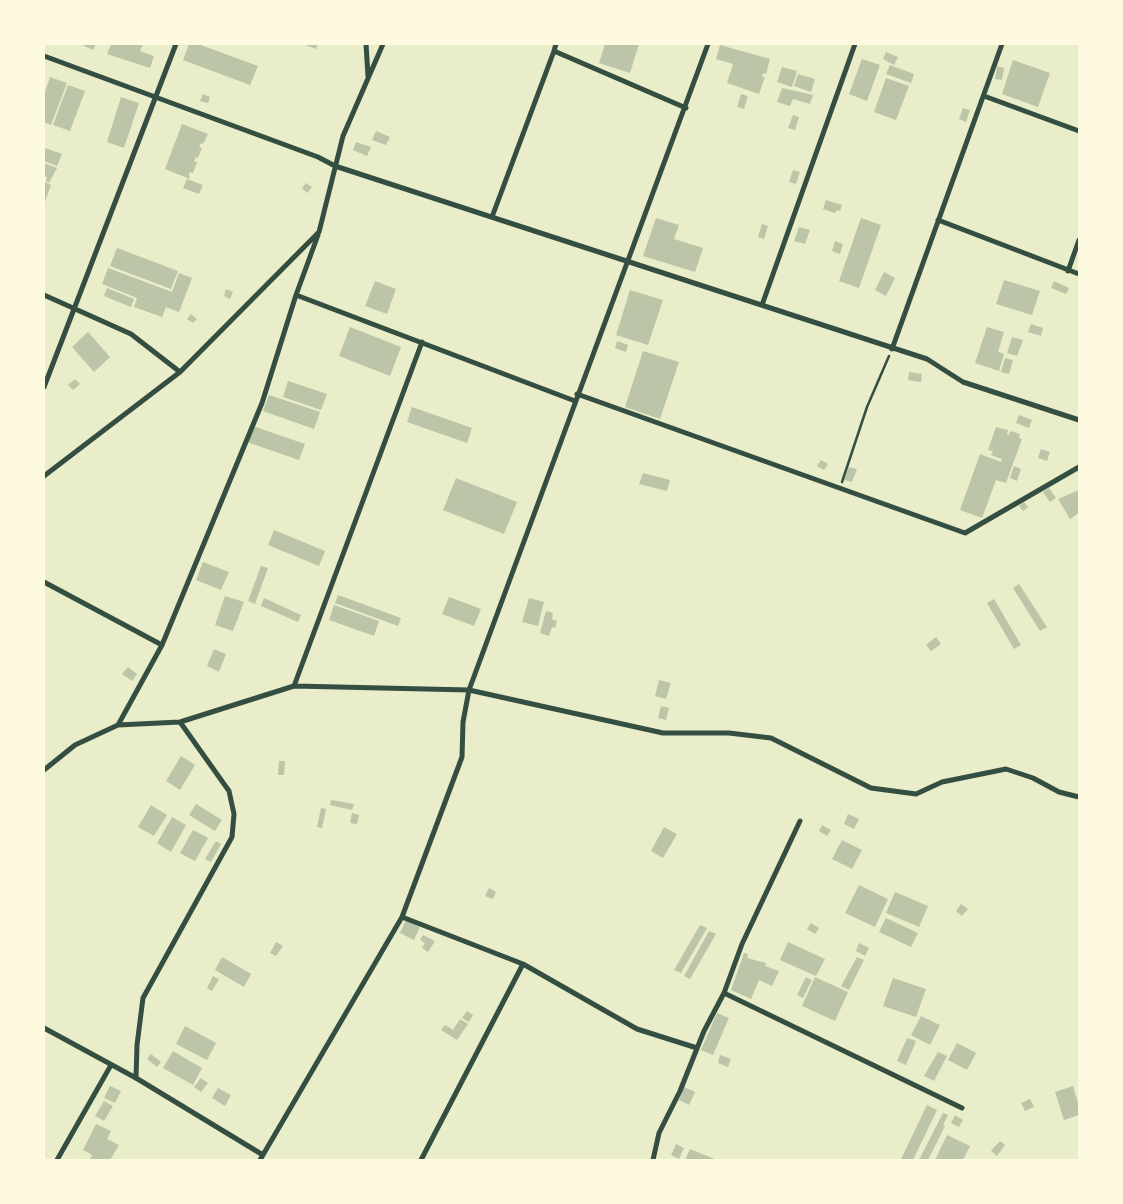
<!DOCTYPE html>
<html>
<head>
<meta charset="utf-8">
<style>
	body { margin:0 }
	#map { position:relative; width:1123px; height:1204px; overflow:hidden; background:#e9edc9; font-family:"Exo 2",sans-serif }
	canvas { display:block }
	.frame { position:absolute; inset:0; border:45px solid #fefae0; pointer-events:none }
</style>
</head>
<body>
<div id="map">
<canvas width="1123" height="1204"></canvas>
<div class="frame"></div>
</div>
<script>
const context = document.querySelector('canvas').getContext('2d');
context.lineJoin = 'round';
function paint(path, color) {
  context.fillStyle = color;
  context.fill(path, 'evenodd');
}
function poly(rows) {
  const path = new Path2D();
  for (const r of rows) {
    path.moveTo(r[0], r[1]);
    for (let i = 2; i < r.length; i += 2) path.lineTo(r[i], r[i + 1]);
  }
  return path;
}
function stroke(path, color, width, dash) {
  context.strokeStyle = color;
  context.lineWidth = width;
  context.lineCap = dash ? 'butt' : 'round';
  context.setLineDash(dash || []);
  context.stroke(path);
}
const building = poly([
	[80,44,96,44,93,50],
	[111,44,143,44,140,51,154,56,150,68,107,54],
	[189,44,198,44,258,66,250,85,183,60],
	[303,44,318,44,316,49],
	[605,44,639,44,630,73,599,63],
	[720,45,770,59,766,74,763,73,762,77,765,77,759,94,727,83,733,64,716,59],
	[886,52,898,57,894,65,883,59],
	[862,59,880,65,867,101,849,94],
	[1013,60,1050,73,1038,107,1002,94],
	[890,65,914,74,911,83,886,74],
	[997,66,1004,68,1002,80,995,79],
	[782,67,797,71,792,87,777,82],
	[798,74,815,79,811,92,794,86],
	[50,77,67,83,51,125,44,122,44,95],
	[886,78,909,86,896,120,874,112],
	[68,85,85,91,70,131,53,125],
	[782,88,813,95,810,104,793,99,790,106,777,102],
	[203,94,210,97,208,103,200,101],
	[741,94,748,96,744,109,737,107],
	[121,97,139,103,124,148,107,142],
	[963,108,970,110,966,122,959,119],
	[793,115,799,117,795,130,788,128],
	[182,124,208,134,203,144,201,143,199,147,202,148,198,158,196,157,194,161,197,162,193,173,190,172,189,175,190,179,165,169],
	[376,131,390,137,386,145,372,140],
	[356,142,371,147,367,156,353,150],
	[45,148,62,154,57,166,44,161],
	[44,163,57,168,49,183,46,181,47,177,44,176],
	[793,170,800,172,796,184,789,182],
	[187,179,203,185,199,194,183,188],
	[45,182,51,185,44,204,44,186],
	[306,183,312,187,307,193,302,188],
	[826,200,842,205,840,211,837,210,835,213,823,209],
	[656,218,679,225,674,239,703,248,695,272,643,256],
	[861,218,881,225,859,288,839,281],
	[762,224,768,226,764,239,758,237],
	[799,227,810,230,805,244,794,241],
	[835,241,843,244,840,254,832,251],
	[117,248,178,271,171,289,110,266],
	[108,268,172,292,179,273,192,278,179,312,166,307,162,317,134,307,137,298,102,284],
	[884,272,895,278,886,296,875,290],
	[1004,280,1040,291,1032,315,996,304],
	[375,281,396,289,387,314,365,306],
	[1054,281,1069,288,1066,294,1051,288],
	[107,288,134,299,131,307,104,296],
	[226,289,233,292,230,299,224,296],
	[630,290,663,300,648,345,616,335],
	[191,314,197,319,193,323,187,319],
	[1031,324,1043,328,1041,336,1028,332],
	[350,327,401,347,390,376,339,356],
	[987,327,1004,332,998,352,1004,354,999,371,975,363],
	[88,332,110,357,94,372,72,347],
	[1012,337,1023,340,1017,356,1007,353],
	[617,341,628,345,626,352,615,348],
	[643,351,679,362,660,419,625,407],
	[1005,358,1013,360,1009,374,1001,372],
	[909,372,922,374,921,382,908,380],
	[75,379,80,384,73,390,68,385],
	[288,381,327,394,321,410,283,397],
	[269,395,320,412,314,429,263,411],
	[412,407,472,428,467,443,407,422],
	[1019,415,1032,420,1029,428,1016,423],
	[253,426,305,444,299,460,247,442],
	[996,427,1008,430,1007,434,1009,435,1010,431,1020,434,1019,438,1022,439,1006,483,996,480,982,518,960,510,980,454,1001,462,1002,459,991,455,993,451,988,450],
	[1041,449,1050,452,1047,461,1038,458],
	[821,460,828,464,824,470,817,466],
	[1014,466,1021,469,1017,481,1010,478],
	[849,467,857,469,852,482,844,480],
	[643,473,670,480,667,491,639,484],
	[456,478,517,502,504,534,443,510],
	[1049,488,1056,498,1050,502,1043,492],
	[1079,490,1079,513,1070,519,1058,499],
	[1024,502,1028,507,1023,511,1019,506],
	[274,530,325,551,319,566,268,545],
	[203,562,229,572,221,590,196,580],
	[261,566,268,568,255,604,248,601],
	[1019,584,1047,627,1040,631,1013,588],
	[338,595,401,618,398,626,335,603],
	[225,596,244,602,233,631,215,625],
	[449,597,481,609,474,626,442,614],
	[264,598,301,615,298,622,261,606],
	[529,598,544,602,538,626,522,622],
	[994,599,1021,645,1014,649,987,603],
	[334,605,379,621,374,636,329,620],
	[546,611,553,613,552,619,557,621,555,628,552,627,549,636,540,633],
	[936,637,941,644,931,651,926,645],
	[214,649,226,654,219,672,207,666],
	[128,667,137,674,132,681,122,674],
	[659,680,671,683,666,699,655,696],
	[661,706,669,708,666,720,658,718],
	[181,756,195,765,180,790,166,781],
	[279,761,285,761,284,775,278,775],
	[331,800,354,804,352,810,330,805],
	[196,804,222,820,215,831,189,815],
	[151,805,167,815,154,836,138,827],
	[321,808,326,809,322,828,317,827],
	[352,813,359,815,357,824,350,823],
	[848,814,859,819,854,829,844,824],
	[172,817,186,825,171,852,157,843],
	[822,825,831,830,827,836,819,831],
	[664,827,677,834,663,858,651,851],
	[193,830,208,838,195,861,180,853],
	[842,840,862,850,852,869,832,859],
	[216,841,221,844,211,862,205,859],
	[859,885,888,899,875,927,845,913],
	[489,888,496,892,493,899,485,896],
	[895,892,928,906,919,927,886,913],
	[961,904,968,909,962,916,956,911],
	[886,918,918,933,911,947,879,932],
	[406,920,420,927,414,940,400,933],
	[811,923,819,928,815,934,807,929],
	[700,925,707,928,681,973,674,970],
	[709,931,716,934,690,979,684,976],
	[423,935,435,941,428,952,422,948,425,943,420,940],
	[276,942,283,946,276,956,270,953],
	[788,942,825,959,816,976,780,960],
	[859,943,869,948,865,956,856,951],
	[744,953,748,954,747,958,766,963,765,966,779,971,772,986,759,980,751,999,731,990],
	[222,957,251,974,244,987,215,970],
	[857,957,864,960,849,990,841,986],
	[213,976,219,979,212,991,207,988],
	[806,977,812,980,803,998,797,995],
	[815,977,848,992,835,1021,802,1006],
	[893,978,926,989,916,1017,883,1006],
	[467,1011,473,1015,469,1022,462,1018],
	[717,1013,729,1018,713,1055,701,1050],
	[921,1016,940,1025,930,1045,911,1035],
	[460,1019,468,1024,457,1040,441,1030,445,1025,453,1030],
	[185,1026,216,1043,207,1060,176,1044],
	[907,1038,916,1041,906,1065,897,1061],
	[957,1043,976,1053,967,1070,948,1060],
	[173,1051,202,1068,193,1085,163,1068],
	[938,1052,947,1056,934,1081,924,1076],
	[151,1054,161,1062,157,1067,147,1059],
	[720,1055,731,1059,728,1067,718,1063],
	[201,1078,208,1083,201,1092,194,1087],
	[110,1086,121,1091,115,1103,104,1098],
	[1073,1086,1079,1106,1079,1115,1064,1120,1055,1092],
	[684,1087,695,1092,689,1105,679,1100],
	[218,1088,231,1095,225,1106,212,1098],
	[1030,1099,1034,1107,1025,1111,1021,1103],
	[104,1101,113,1106,104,1121,95,1116],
	[927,1105,937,1110,913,1160,904,1160,901,1159],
	[943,1113,948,1115,943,1125,945,1126,928,1160,919,1160],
	[955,1115,963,1120,959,1127,951,1123],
	[96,1124,111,1131,107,1139,119,1145,110,1160,93,1160,90,1159,92,1155,83,1150],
	[947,1135,970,1146,963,1160,935,1160],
	[1000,1141,1005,1145,997,1156,991,1151],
	[676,1144,684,1148,679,1159,671,1155],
	[690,1149,717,1160,685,1160]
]);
const path = poly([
	[842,482,867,407,889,356]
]);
const minor = poly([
	[366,44,368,76],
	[556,44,554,51,686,108],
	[44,56,318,157,335,166,927,359,963,382,1079,420],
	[984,96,1079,131],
	[492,217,554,51],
	[938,220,1079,274],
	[318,235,296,295,575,401],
	[1068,271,1079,240],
	[44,295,131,334,180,372],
	[762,305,855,44],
	[892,349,1002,44],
	[44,387,176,44],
	[577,394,965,533,1079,467],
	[44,476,180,372,319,232,343,136,383,44],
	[44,582,162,645],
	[294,686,422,342],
	[118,725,162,645,262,403,296,295],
	[44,770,75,745,118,725,180,722,294,686,469,690,663,733,729,733,771,738,871,788,916,794,942,782,1006,769,1033,778,1059,792,1079,797],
	[402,917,523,964,637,1029,697,1048],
	[724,993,962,1108],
	[44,1028,136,1078,263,1155],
	[136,1078,137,1045,143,998,232,837,234,814,229,791,180,722],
	[57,1160,111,1065],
	[260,1160,402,917,462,757,463,722,469,690,708,44],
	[421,1160,523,964],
	[653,1160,659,1133,680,1091,704,1031,724,993,742,944,800,821]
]);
paint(building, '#bcc5a7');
stroke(path, '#344e41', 2.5);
stroke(minor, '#344e41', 5);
</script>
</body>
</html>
